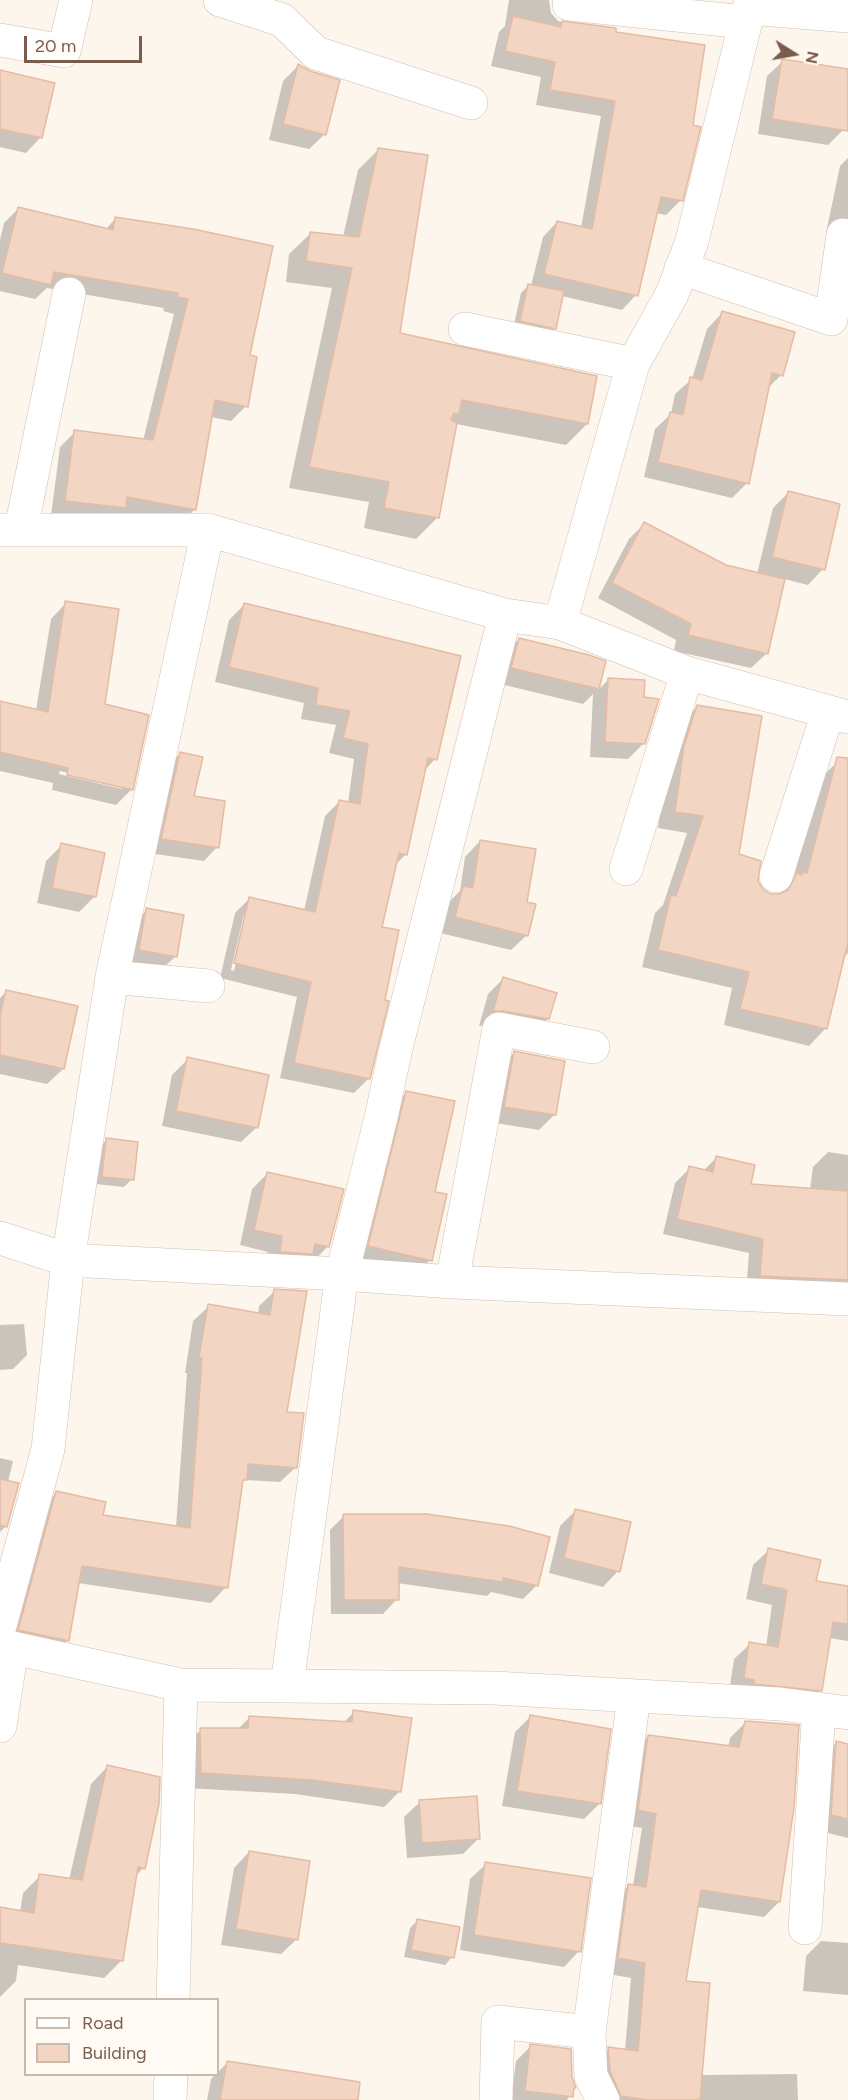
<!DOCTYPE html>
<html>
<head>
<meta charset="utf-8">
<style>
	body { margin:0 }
	#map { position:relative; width:848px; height:2100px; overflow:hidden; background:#fdf6ec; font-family:Figtree,sans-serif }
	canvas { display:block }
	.legend { position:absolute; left:24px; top:1998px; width:195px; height:78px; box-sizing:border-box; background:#fffaf3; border:2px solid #cabbb1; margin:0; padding:8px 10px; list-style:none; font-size:18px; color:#7a5c4d }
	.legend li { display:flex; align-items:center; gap:12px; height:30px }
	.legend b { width:30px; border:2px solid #cabbb1 }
	.north { position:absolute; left:764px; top:24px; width:60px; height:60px; -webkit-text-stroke:4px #fffaf3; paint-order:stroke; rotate:101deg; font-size:16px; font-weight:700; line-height:24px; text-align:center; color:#7a5c4d }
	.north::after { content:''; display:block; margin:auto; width:21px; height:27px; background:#7a5c4d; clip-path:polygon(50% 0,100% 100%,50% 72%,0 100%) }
	.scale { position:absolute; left:24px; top:36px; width:118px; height:27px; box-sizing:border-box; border:3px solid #7a5c4d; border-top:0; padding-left:8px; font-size:18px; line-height:21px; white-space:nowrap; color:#7a5c4d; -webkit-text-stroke:4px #fffaf3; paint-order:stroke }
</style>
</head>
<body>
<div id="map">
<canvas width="848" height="2100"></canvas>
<ul class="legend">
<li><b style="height:8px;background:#fff"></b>Road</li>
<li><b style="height:16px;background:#f3d5c3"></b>Building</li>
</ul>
<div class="north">N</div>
<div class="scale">20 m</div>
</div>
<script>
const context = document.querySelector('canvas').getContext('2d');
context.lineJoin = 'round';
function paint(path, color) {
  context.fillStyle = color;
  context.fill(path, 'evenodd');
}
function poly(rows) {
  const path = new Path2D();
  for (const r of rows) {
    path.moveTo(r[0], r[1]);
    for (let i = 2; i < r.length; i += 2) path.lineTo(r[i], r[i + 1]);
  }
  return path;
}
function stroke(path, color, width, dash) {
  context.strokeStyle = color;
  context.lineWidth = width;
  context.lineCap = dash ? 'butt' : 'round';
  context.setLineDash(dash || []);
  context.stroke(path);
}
const shadow = poly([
	[509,0,551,0,549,0,551,13,558,21,566,24,681,200,666,215,655,213,636,295,622,310,562,296,555,328,547,336,513,329,521,293,529,285,531,286,543,237,557,222,581,228,601,116,536,105,541,77,491,66,499,32,505,26],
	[783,61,848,71,848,99,843,130,828,145,758,134,767,76],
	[299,65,325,134,309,149,269,140,283,81],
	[0,72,41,137,26,153,0,147],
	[379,149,398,334,587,424,566,445,456,424,437,518,416,539,364,528,369,502,289,488,332,288,286,282,289,254,310,234,343,237,358,170],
	[848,158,848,243,838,236,826,233,840,166],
	[19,208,105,230,116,218,248,357,246,406,231,421,211,417,195,509,180,524,119,513,109,522,51,515,60,447,75,432,143,441,174,314,163,311,164,308,47,288,35,299,0,291,0,240,4,223],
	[722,313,781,375,767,389,747,483,732,498,644,477,655,429,671,414,675,394,692,379,707,329],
	[788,493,823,569,808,585,784,579,767,653,751,668,674,651,676,640,598,598,629,539,644,524,725,566,757,574,773,508],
	[66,603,132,789,116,805,52,790,53,783,0,771,0,702,36,710,51,619],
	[60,771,122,786,122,789,59,774],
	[244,605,435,759,424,771,406,854,395,865,380,928,369,1078,354,1093,280,1078,297,997,220,978,235,913,250,898,304,911,325,816,340,801,348,803,354,759,329,753,336,725,301,719,304,703,215,682,229,620],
	[244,914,247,914,234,971,231,970],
	[519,639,604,662,598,690,608,680,644,743,628,759,590,757,593,694,583,704,496,683,504,655],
	[697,707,737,855,761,890,770,895,778,896,794,878,816,783,833,766,848,769,848,953,842,959,825,1029,809,1046,724,1025,732,988,642,967,655,913,663,905,687,833,658,828,667,764,680,724],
	[180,754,193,797,217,847,204,861,148,853,166,767],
	[480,841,527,935,511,950,440,933,448,903,460,891,465,857],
	[62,845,94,897,79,912,37,903,46,861],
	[147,910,176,956,160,971,124,965,131,926],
	[504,978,548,1019,532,1034,486,1025,479,1026,488,994],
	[7,991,63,1069,47,1084,0,1074,0,998],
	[514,1053,555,1114,539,1130,489,1122,499,1068],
	[188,1059,257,1127,241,1142,162,1126,172,1075],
	[407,1092,433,1193,430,1260,415,1275,354,1261,391,1108],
	[107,1140,132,1179,124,1187,95,1184,99,1147],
	[828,1152,848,1155,848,1301,746,1291,749,1253,663,1234,675,1183,690,1168,703,1171,716,1158,749,1185,810,1189,813,1167],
	[267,1174,328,1246,313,1262,265,1267,268,1252,240,1245,252,1189],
	[275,1291,285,1413,296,1467,280,1482,245,1480,241,1484,226,1587,211,1603,78,1583,68,1640,52,1656,4,1645,41,1509,56,1493,101,1516,176,1527,187,1373,185,1373,193,1321,209,1306,258,1314,259,1306],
	[24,1324,27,1355,13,1369,0,1370,0,1325],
	[0,1458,13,1461,8,1482,6,1526,0,1532],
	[576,1510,618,1571,603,1587,549,1573,560,1526],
	[344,1516,537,1585,523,1599,491,1592,487,1596,397,1583,397,1599,383,1614,331,1614,330,1530],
	[769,1550,814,1582,848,1588,848,1641,829,1638,821,1690,805,1705,729,1693,734,1659,750,1644,766,1647,772,1605,746,1599,753,1565],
	[354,1712,400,1791,384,1807,295,1794,186,1788,185,1745,201,1730,238,1729,249,1718,343,1723],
	[530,1717,599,1804,584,1819,502,1806,515,1732],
	[746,1722,779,1902,764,1917,697,1907,684,1982,701,2075,797,2074,798,2100,601,2100,594,2064,609,2049,625,2051,631,1978,603,1973,613,1901,628,1886,633,1886,642,1828,623,1825,633,1752,648,1736,728,1747,730,1738],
	[836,1743,848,1746,848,1838,816,1830,821,1758],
	[108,1766,143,1868,135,1877,121,1961,104,1978,18,1965,16,1981,0,1997,0,1909,20,1912,23,1893,40,1876,69,1880,91,1784],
	[420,1802,479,1838,463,1854,407,1858,404,1817],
	[249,1852,297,1939,281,1954,221,1945,234,1868],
	[486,1864,579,1951,564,1967,460,1950,470,1879],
	[418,1920,452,1957,445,1965,404,1957,410,1928],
	[821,1941,848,1943,848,1995,803,1991,806,1956],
	[531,2046,571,2077,574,2088,567,2100,511,2100,516,2061],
	[228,2062,303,2100,207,2100,211,2079]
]);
const building = poly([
	[513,16,561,27,562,21,616,28,616,32,705,45,693,125,701,127,683,201,661,197,638,296,544,274,557,221,592,229,615,101,550,90,555,62,505,51,513,16],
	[782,59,848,69,848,131,772,119,782,59],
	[298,64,310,71,340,80,326,135,283,124,298,64],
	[0,70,55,83,42,138,0,129,0,70],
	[378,148,428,155,400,333,597,376,588,424,462,400,459,414,454,413,451,420,457,423,439,518,384,508,389,482,309,467,352,268,306,261,310,232,359,237,378,148],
	[18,207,113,230,115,217,193,229,273,246,250,355,257,357,248,407,215,400,196,510,127,497,126,508,65,501,74,430,153,440,188,299,177,297,178,293,54,272,51,285,2,273,18,207],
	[528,284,564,291,556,329,520,321,528,284],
	[722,311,795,332,783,376,772,373,749,484,658,462,670,412,683,415,690,377,702,380,722,311],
	[788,491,840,504,825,570,772,557,788,491],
	[644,522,726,565,785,579,768,654,688,635,691,624,612,583,644,522],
	[65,601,119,609,105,704,149,715,133,790,67,775,68,768,0,752,0,701,48,712,65,601],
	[244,603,461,656,437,760,428,758,407,855,399,853,382,927,399,930,385,1000,389,1001,370,1079,294,1063,311,982,234,963,249,897,315,912,339,800,360,804,368,744,343,738,350,711,316,705,318,688,229,667,244,603],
	[519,638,589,655,606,661,599,689,511,668,519,638],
	[608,678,645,680,644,697,659,699,645,744,605,742,608,678],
	[697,705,762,716,739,854,761,861,758,881,763,889,770,894,779,894,788,890,797,873,802,875,803,872,807,873,837,757,848,758,848,942,827,1029,740,1009,749,972,658,950,671,895,676,896,703,816,675,812,684,746,697,705],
	[180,752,203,757,194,796,225,801,219,848,161,839,180,752],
	[480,840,536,849,527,902,536,904,528,936,455,917,463,886,473,888,480,840],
	[61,843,105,853,96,897,52,888,61,843],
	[146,908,184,915,177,957,139,950,146,908],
	[503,977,557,993,549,1019,503,1011,493,1011,503,977],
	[6,990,78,1006,64,1069,0,1055,0,1015,6,990],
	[514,1051,565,1061,556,1115,504,1107,514,1051],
	[187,1057,269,1075,258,1128,176,1111,187,1057],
	[406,1091,455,1101,435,1192,447,1194,432,1261,368,1246,406,1091],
	[106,1138,138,1142,134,1180,102,1177,106,1138],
	[716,1156,755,1165,751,1184,848,1191,848,1280,760,1276,763,1239,677,1219,689,1166,713,1172,716,1156],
	[267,1172,344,1189,329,1247,315,1244,313,1254,280,1252,282,1236,254,1230,267,1172],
	[274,1289,307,1291,287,1412,304,1413,297,1468,248,1464,247,1480,243,1480,228,1588,82,1566,69,1641,18,1630,56,1491,106,1502,103,1515,190,1528,202,1358,199,1358,208,1304,270,1315,274,1289],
	[0,1479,19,1483,7,1527,0,1525,0,1479],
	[575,1509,631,1522,620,1572,564,1558,575,1509],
	[343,1514,427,1514,509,1526,550,1537,538,1586,503,1578,503,1582,399,1567,399,1600,344,1600,343,1514],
	[768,1548,821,1560,816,1581,848,1586,848,1624,833,1622,822,1691,754,1684,754,1680,744,1678,749,1642,778,1647,787,1590,761,1584,768,1548],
	[353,1710,412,1718,401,1792,312,1780,201,1773,200,1728,248,1728,249,1716,352,1722,353,1710],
	[530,1715,611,1729,601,1804,517,1791,530,1715],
	[745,1721,799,1725,794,1808,780,1902,701,1890,686,1981,710,1983,700,2100,648,2100,621,2096,610,2071,608,2047,638,2051,645,1963,618,1958,628,1884,646,1887,656,1814,638,1810,648,1735,739,1747,745,1721],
	[836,1741,848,1744,848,1819,831,1815,836,1741],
	[107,1765,160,1777,159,1804,145,1869,138,1867,123,1961,0,1943,0,1907,34,1913,39,1874,82,1880,107,1765],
	[477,1796,480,1839,422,1843,419,1800,477,1796],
	[249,1851,310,1861,298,1940,236,1929,249,1851],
	[485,1862,591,1878,581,1952,474,1935,485,1862],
	[417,1919,460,1927,454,1958,411,1950,417,1919],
	[530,2044,571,2049,572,2077,576,2088,574,2088,573,2097,525,2091,530,2044],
	[227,2061,360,2082,358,2100,220,2100,227,2061]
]);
const street = poly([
	[220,0,282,20,316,53,471,103],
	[569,4,745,22],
	[749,8,848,16],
	[0,40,64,51,76,0],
	[681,268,831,319,843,235,848,237],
	[465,329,633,364],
	[21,529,69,294],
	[0,530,208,530,505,615,560,623,687,673,848,717],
	[560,623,633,364,672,294,692,241,751,0],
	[626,869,687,673],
	[776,876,828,712],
	[112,977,208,986],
	[0,1238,68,1260,342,1274,452,1282,848,1299],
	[452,1282,499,1029,593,1047],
	[0,1626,48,1449,68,1260,112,977,208,530],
	[0,1645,181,1685,494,1688,780,1704,848,1713],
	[287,1685,342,1274,381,1118,396,1048,505,615],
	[0,1726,12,1648],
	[805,1928,819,1709],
	[173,2000,181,1685],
	[170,2100,171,2074],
	[496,2100,498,2022,589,2032],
	[603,2100,591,2076,589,2032,634,1697]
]);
paint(shadow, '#0003');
paint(building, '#f3d5c3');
stroke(building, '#e6bba3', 1.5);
stroke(street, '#d1beb0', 34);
stroke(street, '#fff', 33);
</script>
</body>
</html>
